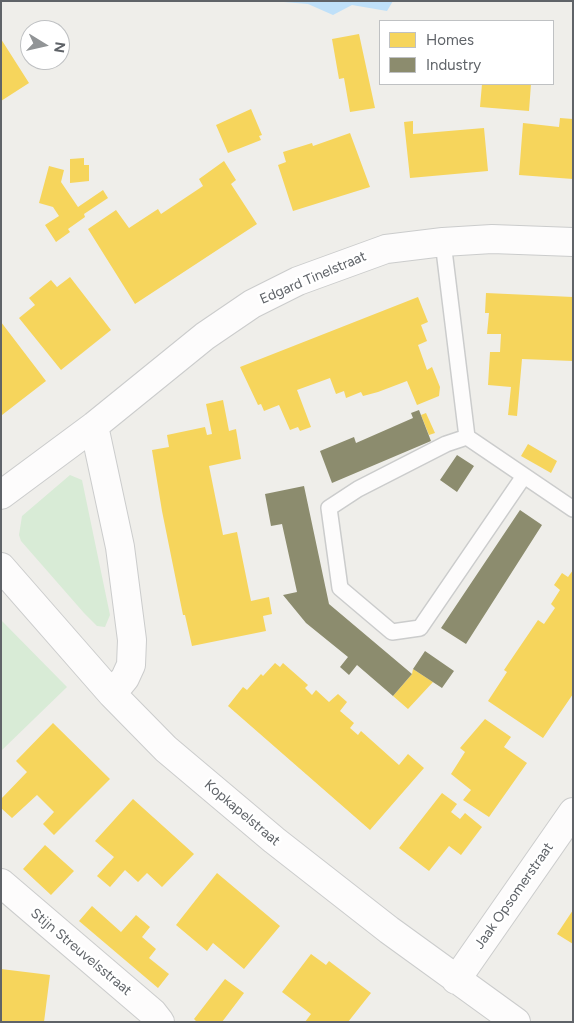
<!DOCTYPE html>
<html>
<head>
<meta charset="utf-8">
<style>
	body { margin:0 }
	#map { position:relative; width:574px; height:1023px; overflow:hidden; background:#efeeea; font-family:Figtree,sans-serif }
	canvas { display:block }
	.frame { position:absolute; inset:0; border:2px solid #5f6368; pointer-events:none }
	.legend { position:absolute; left:379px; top:20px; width:175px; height:65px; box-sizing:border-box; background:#fff; border:1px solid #bfc1c3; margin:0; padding:6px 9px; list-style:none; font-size:15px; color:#5f6368 }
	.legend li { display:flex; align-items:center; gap:10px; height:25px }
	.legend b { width:25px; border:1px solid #bfc1c3 }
	.north { position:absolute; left:20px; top:20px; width:50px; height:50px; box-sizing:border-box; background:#fff; border:1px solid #bfc1c3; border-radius:50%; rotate:99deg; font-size:14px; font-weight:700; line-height:20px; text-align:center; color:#5f6368 }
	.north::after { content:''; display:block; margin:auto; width:18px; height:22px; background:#919496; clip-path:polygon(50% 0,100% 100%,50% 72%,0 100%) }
</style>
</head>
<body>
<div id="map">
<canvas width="574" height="1023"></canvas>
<div class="frame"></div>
<ul class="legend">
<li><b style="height:14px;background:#f6d55c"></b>Homes</li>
<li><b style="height:14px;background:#8c8c6e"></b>Industry</li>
</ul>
<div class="north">N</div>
</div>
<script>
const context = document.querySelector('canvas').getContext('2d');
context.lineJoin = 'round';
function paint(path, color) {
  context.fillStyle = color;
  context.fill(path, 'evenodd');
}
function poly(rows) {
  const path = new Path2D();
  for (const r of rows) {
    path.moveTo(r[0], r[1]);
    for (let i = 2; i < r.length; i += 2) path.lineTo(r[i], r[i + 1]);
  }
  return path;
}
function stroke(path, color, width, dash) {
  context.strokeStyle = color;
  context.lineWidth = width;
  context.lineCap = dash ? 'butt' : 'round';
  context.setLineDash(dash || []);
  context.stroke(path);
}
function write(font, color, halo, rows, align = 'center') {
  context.font = font + ' Figtree,sans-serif';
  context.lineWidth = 5;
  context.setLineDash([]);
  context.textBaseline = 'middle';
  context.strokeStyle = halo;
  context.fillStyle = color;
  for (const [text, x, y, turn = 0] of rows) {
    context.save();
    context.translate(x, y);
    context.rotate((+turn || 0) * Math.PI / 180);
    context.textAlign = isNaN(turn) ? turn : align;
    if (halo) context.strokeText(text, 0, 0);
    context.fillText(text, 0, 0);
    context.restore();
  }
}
const green = poly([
	[70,475,82,480,110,615,105,627,97,626,84,613,21,541,19,535,22,516],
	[1,620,67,687,1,751]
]);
const water = poly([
	[272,1,393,1,387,11,352,5,333,15,308,4]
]);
const homes = poly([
	[359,34,375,108,350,112,344,78,339,79,332,39],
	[1,39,29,83,1,101],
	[482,84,531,84,529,111,480,107],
	[251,109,262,135,259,136,261,140,228,153,216,125],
	[560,118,573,119,573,179,519,175,523,123,559,127],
	[413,121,413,134,484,128,488,171,410,178,404,122],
	[350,133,370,187,293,211,278,165,286,162,283,152,312,143,313,146],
	[84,158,84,165,89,165,89,181,70,183,70,159],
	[224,161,236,180,231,184,257,224,135,304,88,229,116,210,129,228,158,209,161,214,203,186,199,179],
	[49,166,64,170,61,182,78,207,103,190,108,198,84,214,85,217,68,229,70,232,56,242,45,225,59,216,53,207,39,203],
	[70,277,111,330,61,370,19,318,35,305,29,298,51,280,57,287],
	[486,293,573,297,573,361,522,359,517,416,508,415,511,387,488,385,490,352,500,352,501,334,487,334,489,313,485,313],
	[418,297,428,322,421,325,427,341,418,345,427,370,432,367,440,387,439,396,417,405,407,381,378,392,363,396,361,392,346,398,344,391,336,394,330,378,297,390,311,427,300,431,298,427,290,430,279,405,264,411,261,404,258,405,240,367],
	[1,322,46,381,2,415,1,414],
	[223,400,229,431,236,429,241,459,209,466,223,535,237,532,251,601,269,597,272,614,263,616,266,631,192,646,185,615,183,615,162,511,152,450,169,447,167,435,205,427,207,435,212,434,206,404],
	[426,413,435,433,429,435,421,415],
	[528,444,557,461,551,473,521,456],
	[573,570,573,694,543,738,488,701,507,672,504,670,538,620,544,624,555,608,551,604,560,590,554,585,562,573,568,577],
	[275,663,280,667,283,663,308,685,305,688,312,695,316,690,329,702,338,694,347,702,340,711,354,723,350,728,358,735,361,731,399,765,408,754,424,768,370,830,228,706,243,687,247,690,261,674,263,676],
	[413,669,433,682,408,709,393,696,412,674],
	[485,719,511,737,504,747,527,763,489,817,463,800,471,790,451,774,465,752,460,748],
	[53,723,110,779,54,835,43,824,54,812,37,795,12,818,1,808,1,799,27,772,16,761],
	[442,793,457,804,451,812,460,819,465,813,482,827,461,855,449,846,429,871,399,848],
	[133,799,194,854,162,887,147,873,138,882,125,870,110,887,97,876,114,857,95,841],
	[45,845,74,871,51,895,23,869],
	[217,873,280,926,244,969,213,943,207,951,176,925],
	[92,906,121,932,136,915,150,927,142,937,156,949,149,958,169,974,158,988,79,921],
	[573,910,573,944,557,934],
	[311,954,326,965,329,961,371,993,348,1022,305,1022,311,1014,282,992],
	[1,969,50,975,44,1022,1,1022],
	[225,979,244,993,222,1022,197,1022,194,1019]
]);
const industry = poly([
	[419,410,431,441,332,483,320,451,354,437,356,443,413,418,411,413],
	[457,455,474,466,457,492,440,480],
	[304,486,329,604,412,674,393,696,357,665,349,675,340,667,348,657,306,623,283,595,297,592,282,524,271,526,265,494],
	[520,510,542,525,466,644,441,628],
	[425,651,454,671,442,688,413,669]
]);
const service = poly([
	[443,242,467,437,573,509],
	[467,437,446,444,358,489,329,508,340,588,392,632,420,628,524,476]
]);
const minor = poly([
	[94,426,120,547,132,640,131,665,125,678,112,694],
	[1,495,94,426,205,336,252,304,298,281,386,249,443,242,492,239,573,242],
	[1,567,112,694,166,749,274,840,389,930,516,1022],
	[1,883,153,1013,160,1022],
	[456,980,573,812]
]);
const streetNames = [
	["Edgard Tinelstraat",313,278,-23],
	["Kopkapelstraat",242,813,40],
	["Jaak Opsomerstraat",514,896,-55],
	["Stijn Streuvelsstraat",81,952,40]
];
paint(green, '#d8ebd6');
paint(water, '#bfe0f9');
paint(homes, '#f6d55c');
paint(industry, '#8c8c6e');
stroke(service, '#cbcccc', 18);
stroke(minor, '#cbcccc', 30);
stroke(service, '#fdfcfc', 15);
stroke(minor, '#fdfcfc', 28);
write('14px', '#5f6368', '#fff', streetNames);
</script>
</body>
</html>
